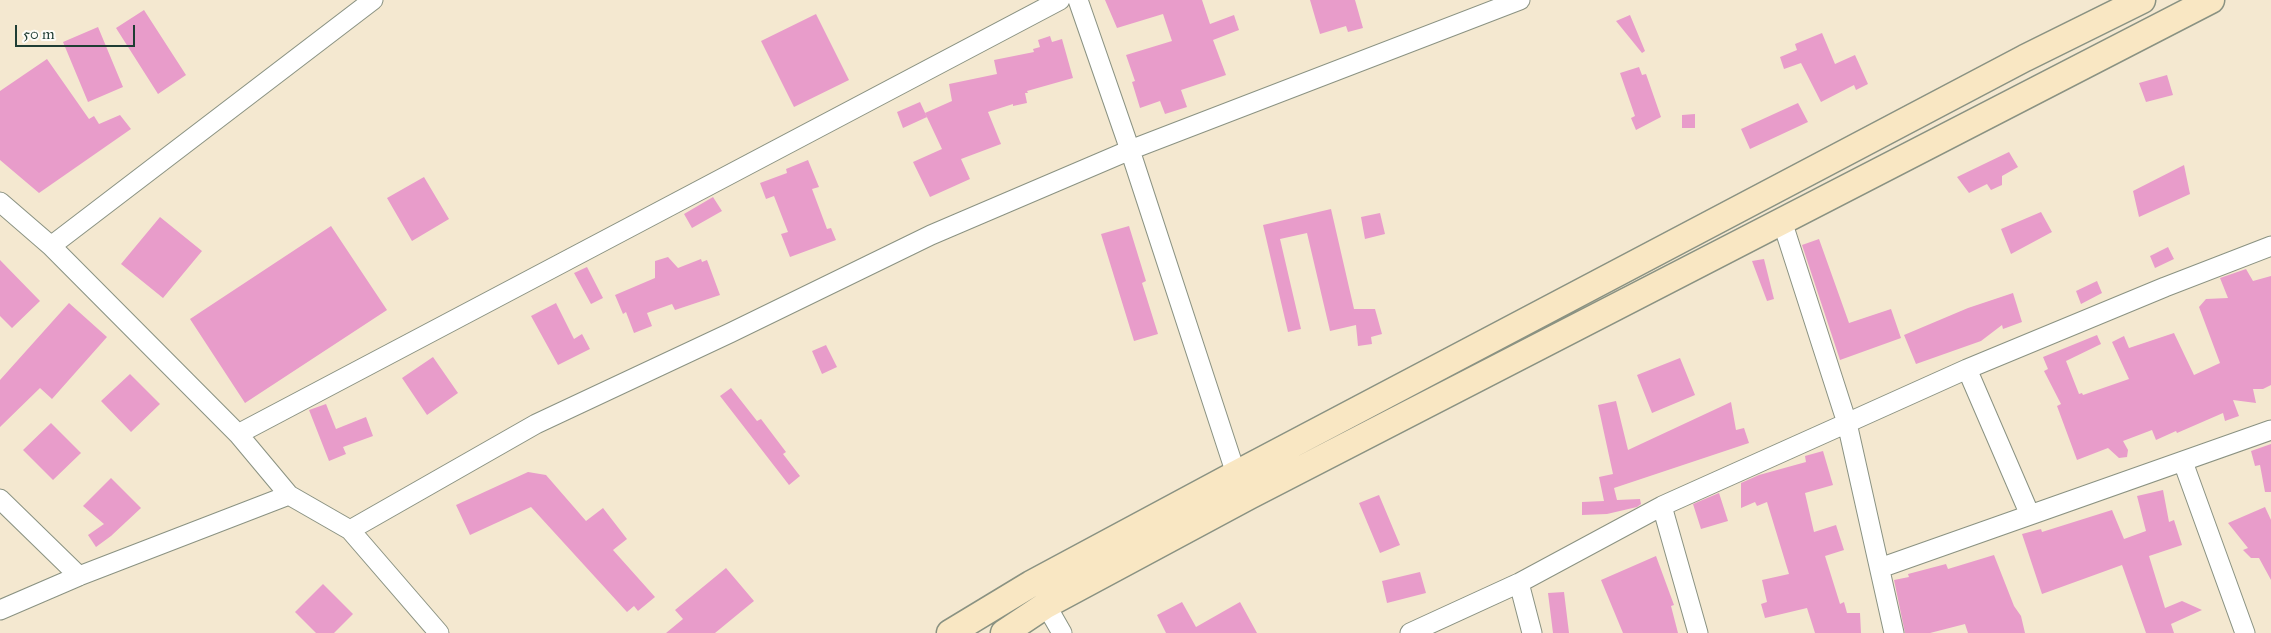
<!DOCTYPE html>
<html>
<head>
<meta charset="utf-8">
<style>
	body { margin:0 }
	#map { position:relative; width:2271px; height:633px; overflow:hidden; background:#f4e8d0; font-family:"IM FELL Great Primer",serif }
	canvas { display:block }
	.scale { position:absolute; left:15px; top:25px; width:120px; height:22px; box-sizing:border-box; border:2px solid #1f3d34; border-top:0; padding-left:6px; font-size:15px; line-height:18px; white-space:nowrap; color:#1f3d34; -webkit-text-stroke:4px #fdfcf7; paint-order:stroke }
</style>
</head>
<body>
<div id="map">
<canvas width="2271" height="633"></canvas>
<div class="scale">50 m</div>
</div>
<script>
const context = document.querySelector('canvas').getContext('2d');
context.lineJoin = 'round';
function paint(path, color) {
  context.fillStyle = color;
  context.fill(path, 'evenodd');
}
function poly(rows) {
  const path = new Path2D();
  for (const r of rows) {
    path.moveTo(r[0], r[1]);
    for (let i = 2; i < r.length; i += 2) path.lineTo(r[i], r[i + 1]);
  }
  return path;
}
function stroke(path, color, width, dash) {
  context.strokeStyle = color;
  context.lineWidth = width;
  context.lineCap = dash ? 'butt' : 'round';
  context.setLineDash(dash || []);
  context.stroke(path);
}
const building = poly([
	[1105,0,1202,0,1210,24,1234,15,1239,30,1213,40,1226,75,1181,90,1187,107,1165,114,1160,101,1140,108,1132,82,1135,81,1126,55,1172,41,1163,14,1117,28],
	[1310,0,1355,0,1363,28,1348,32,1346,26,1320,34],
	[144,10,186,75,158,94,116,28],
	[816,14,849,80,794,107,761,41],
	[1630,15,1645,51,1642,53,1616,21],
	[98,27,123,87,88,102,63,42],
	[1822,33,1835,64,1855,55,1868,84,1856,90,1854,85,1821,102,1801,63,1784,69,1780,57,1797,50,1795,44],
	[1050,36,1052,42,1062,39,1073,78,1027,91,1028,93,1025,93,1027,103,1013,106,1013,104,988,112,1001,144,961,159,970,179,930,197,913,162,942,149,925,113,952,101,949,84,997,74,994,60,1034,52,1033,49,1040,47,1038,40],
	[47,59,89,119,94,116,99,124,120,115,131,129,39,193,0,160,0,91],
	[1639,67,1642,75,1646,74,1661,117,1636,130,1631,118,1635,116,1620,73],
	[2167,75,2173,95,2146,102,2139,83],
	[920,102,927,117,903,128,897,112],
	[1798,103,1808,122,1750,149,1741,129],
	[1695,114,1695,128,1682,128,1682,115],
	[2009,152,2018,167,2002,176,2002,185,1991,190,1987,184,1969,193,1957,177],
	[808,160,819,187,812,189,827,229,831,228,836,240,790,257,781,234,788,232,774,196,766,199,760,183,787,173,786,169],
	[2184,165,2190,194,2139,217,2133,191],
	[424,177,449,219,412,241,387,198],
	[713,197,722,211,692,228,684,214],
	[1331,209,1354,309,1375,309,1382,334,1371,337,1372,344,1358,346,1356,325,1330,331,1307,233,1280,239,1301,329,1288,332,1263,225],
	[2041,212,2052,232,2011,254,2001,229],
	[1380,213,1385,234,1365,239,1361,217],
	[160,217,202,251,163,298,121,264],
	[331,226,387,310,245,403,190,319],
	[1129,226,1146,281,1142,283,1158,334,1134,341,1101,234],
	[1819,239,1849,323,1891,309,1901,338,1840,360,1802,245],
	[2168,247,2174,259,2155,268,2150,256],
	[668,257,678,268,701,259,702,262,707,260,720,295,675,310,672,304,647,313,652,326,634,333,626,312,623,314,615,295,655,278,655,261],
	[1764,259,1774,299,1767,301,1752,261],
	[0,260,40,301,12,328,0,316],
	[587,267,603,298,591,304,574,273],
	[2246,269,2253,281,2271,276,2271,385,2263,389,2253,389,2256,403,2233,400,2239,416,2225,421,2223,413,2177,433,2176,431,2156,440,2152,430,2123,441,2128,450,2127,457,2119,458,2108,448,2077,460,2057,406,2061,404,2044,371,2048,369,2043,357,2097,335,2101,344,2066,361,2079,394,2082,393,2083,395,2129,379,2112,342,2124,336,2129,348,2174,333,2194,375,2220,363,2199,307,2206,299,2228,298,2220,278],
	[2097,281,2102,293,2081,304,2076,291],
	[2013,293,2022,322,2003,329,2002,325,1981,341,1916,364,1904,335,1968,308],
	[69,303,107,337,52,399,40,388,0,427,0,380],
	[556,303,574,339,582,334,590,349,558,365,531,316],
	[826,345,837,367,822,374,812,351],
	[433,357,458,393,427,415,402,378],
	[1680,358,1695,395,1652,413,1637,375],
	[130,374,160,404,131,432,101,401],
	[731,388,757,421,761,419,786,452,783,454,800,476,789,485,720,396],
	[1616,401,1628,450,1731,402,1736,430,1744,428,1749,443,1614,488,1617,500,1640,499,1641,504,1637,507,1607,514,1582,515,1582,502,1604,501,1599,477,1613,474,1598,405],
	[326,404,336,429,366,417,373,436,343,447,346,454,329,461,309,410],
	[51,423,81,453,53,480,23,450],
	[2271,444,2271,492,2265,492,2260,465,2255,466,2251,451],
	[1823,451,1833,485,1805,493,1814,532,1836,525,1844,550,1825,556,1840,604,1844,602,1847,613,1860,613,1861,633,1815,633,1807,608,1765,618,1761,604,1767,602,1762,580,1789,574,1767,502,1757,506,1755,502,1741,508,1741,483,1759,475,1806,462,1805,456],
	[528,472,546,475,586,521,603,508,627,539,613,550,655,597,638,611,634,606,627,612,531,507,470,535,456,505],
	[111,478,141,508,111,536,96,547,88,535,104,524,83,506],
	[2163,490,2169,522,2174,520,2182,545,2149,556,2165,608,2182,601,2202,610,2171,624,2174,633,2146,633,2122,565,2042,594,2022,534,2041,529,2042,532,2112,510,2124,539,2146,531,2137,496],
	[1719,493,1728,521,1701,529,1693,504],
	[1379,495,1400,545,1380,553,1359,503],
	[2265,507,2271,520,2271,580,2259,558,2251,558,2243,550,2248,548,2228,523],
	[1994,555,2014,606,2021,616,2025,633,1968,633,1965,624,1930,633,1905,633,1894,580,1909,577,1908,574,1946,564,1948,569],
	[1656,556,1674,605,1671,606,1678,633,1623,633,1601,580],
	[726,568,754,601,715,633,666,633,683,619,675,610],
	[1420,572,1426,593,1387,603,1382,581],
	[323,584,353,614,334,633,316,633,295,612],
	[1564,592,1569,633,1553,633,1548,593],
	[1182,602,1196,627,1240,602,1257,633,1166,633,1157,615]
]);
const street = poly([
	[1078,0,1130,150,1236,474],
	[0,202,51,246,238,434,289,495,350,530,439,633],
	[1782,221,1847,423,1894,633],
	[51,246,373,0],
	[1967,369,2030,515],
	[238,434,1060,0],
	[2183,462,2245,633],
	[0,499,79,576],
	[1662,506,1698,633],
	[350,530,536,424,730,333,931,235,1130,150,1520,0],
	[1880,568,2271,430],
	[1519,583,1532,633],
	[1046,605,1062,633],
	[0,610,79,576,289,495],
	[1410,633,1519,583,1662,506,1847,423,1967,369,2165,287,2271,246]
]);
const secondary = poly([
	[950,633,1031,584,1236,474,2025,58,2142,0],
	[1004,633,1046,605,1249,496,2211,0]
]);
paint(building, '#e89cca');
stroke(street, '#8a9282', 21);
stroke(secondary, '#8a9282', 29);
stroke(street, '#fff', 19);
stroke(secondary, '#f9e7c3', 26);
</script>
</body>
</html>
